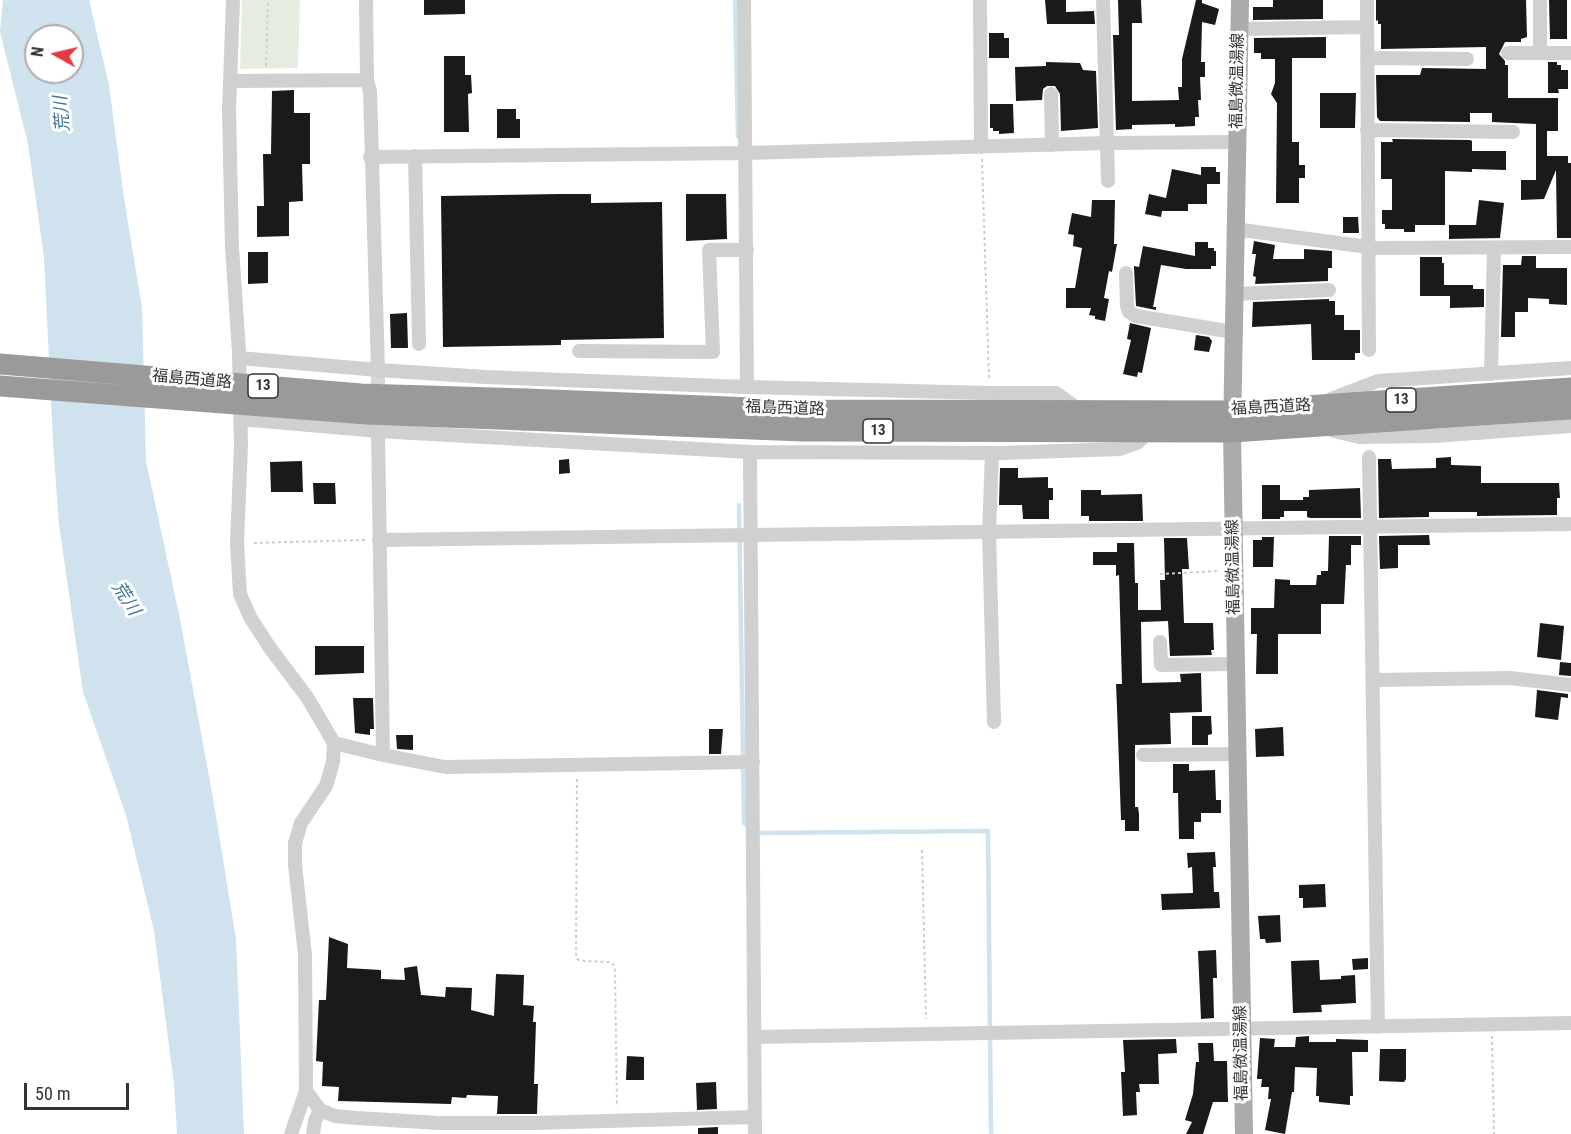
<!DOCTYPE html>
<html>
<head>
<meta charset="utf-8">
<style>
	body { margin:0 }
	#map { position:relative; width:1571px; height:1134px; overflow:hidden; background:#fff; font-family:"Roboto Condensed",sans-serif }
	canvas { display:block }
	.north { position:absolute; left:24px; top:24px; width:60px; height:60px; box-sizing:border-box; background:#fff; border:2px solid #adadad; border-radius:50%; rotate:278deg; font-size:16px; font-weight:700; line-height:24px; text-align:center; color:#333 }
	.north::after { content:''; display:block; margin:auto; width:21px; height:27px; background:#e63946; clip-path:polygon(50% 0,100% 100%,50% 72%,0 100%) }
	.scale { position:absolute; left:24px; top:1083px; width:105px; height:27px; box-sizing:border-box; border:3px solid #333; border-top:0; padding-left:8px; font-size:18px; line-height:21px; white-space:nowrap; color:#333; -webkit-text-stroke:4px #fff; paint-order:stroke }
</style>
</head>
<body>
<div id="map">
<canvas width="1571" height="1134"></canvas>
<div class="north">N</div>
<div class="scale">50 m</div>
</div>
<script>
const context = document.querySelector('canvas').getContext('2d');
context.lineJoin = 'round';
function paint(path, color) {
  context.fillStyle = color;
  context.fill(path, 'evenodd');
}
function poly(rows) {
  const path = new Path2D();
  for (const r of rows) {
    path.moveTo(r[0], r[1]);
    for (let i = 2; i < r.length; i += 2) path.lineTo(r[i], r[i + 1]);
  }
  return path;
}
function stroke(path, color, width, dash) {
  context.strokeStyle = color;
  context.lineWidth = width;
  context.lineCap = dash ? 'butt' : 'round';
  context.setLineDash(dash || []);
  context.stroke(path);
}
function write(font, color, halo, rows, align = 'center') {
  context.font = font + ' "Roboto Condensed","Noto Sans JP",sans-serif';
  context.lineWidth = 6;
  context.setLineDash([]);
  context.textBaseline = 'middle';
  context.strokeStyle = halo;
  context.fillStyle = color;
  for (const [text, x, y, turn = 0] of rows) {
    context.save();
    context.translate(x, y);
    context.rotate((+turn || 0) * Math.PI / 180);
    context.textAlign = isNaN(turn) ? turn : align;
    if (halo) context.strokeText(text, 0, 0);
    context.fillText(text, 0, 0);
    context.restore();
  }
}
const green = poly([
	[242,0,300,0,298,68,240,69]
]);
const water = poly([
	[3,0,89,0,109,85,124,198,142,308,146,461,180,619,213,798,236,939,244,1134,177,1134,174,1084,154,931,126,815,83,692,59,524,53,443,44,257,28,144,0,32],
	[36,36,72,36,72,72,36,72]
]);
const stream = poly([
	[735,0,738,137],
	[739,505,744,823,759,833,988,831,991,1134]
]);
const building = poly([
	[424,0,465,0,465,14,424,15],
	[1045,0,1066,0,1066,12,1094,11,1095,24,1047,24],
	[1118,0,1141,0,1142,23,1132,23,1132,101,1179,100,1178,87,1182,87,1182,59,1196,0,1202,0,1202,3,1219,9,1215,25,1202,22,1201,62,1205,62,1205,77,1200,77,1201,100,1198,100,1199,117,1195,117,1195,126,1175,127,1175,124,1132,125,1132,129,1116,130,1113,35,1119,35],
	[1273,0,1323,0,1323,19,1253,20,1253,7,1273,7],
	[1376,0,1526,0,1527,37,1521,39,1521,42,1505,42,1499,54,1505,61,1505,65,1508,65,1508,98,1558,98,1558,131,1547,131,1547,156,1568,156,1568,163,1571,163,1571,238,1557,238,1556,170,1544,199,1521,200,1521,180,1536,180,1536,124,1492,122,1492,113,1470,113,1470,122,1380,121,1377,117,1376,75,1420,75,1422,68,1486,69,1486,47,1381,49,1381,24,1378,24,1378,20,1376,21],
	[1549,0,1567,0,1567,39,1550,39],
	[989,33,1004,33,1004,38,1009,38,1009,58,989,58],
	[1326,37,1326,58,1292,58,1292,142,1299,142,1299,165,1305,165,1305,178,1299,178,1299,203,1276,203,1277,103,1271,94,1275,83,1275,59,1261,59,1261,53,1254,53,1254,38],
	[444,56,465,56,465,75,471,75,472,93,468,94,469,132,444,132],
	[1046,62,1080,63,1083,70,1096,71,1098,128,1061,131,1060,94,1055,86,1047,86,1043,89,1042,100,1016,101,1015,67,1046,66],
	[1548,62,1557,62,1557,65,1561,65,1561,70,1568,70,1568,89,1558,89,1559,93,1548,93],
	[294,90,294,113,310,113,310,164,302,164,303,201,289,202,289,236,257,237,257,206,264,206,263,154,271,154,272,91],
	[1320,93,1356,93,1355,128,1320,128],
	[990,104,1013,104,1014,133,999,134,999,131,993,131,993,128,990,128],
	[497,109,516,109,516,119,520,119,520,138,497,138],
	[1392,139,1470,140,1472,141,1472,151,1506,151,1506,170,1472,169,1472,172,1445,171,1445,225,1415,225,1415,232,1404,232,1404,229,1385,229,1385,224,1382,224,1382,210,1392,210,1392,179,1381,179,1381,142,1393,142],
	[1201,167,1216,167,1216,172,1220,172,1220,184,1207,184,1207,204,1188,204,1188,211,1162,211,1161,217,1145,214,1149,194,1166,198,1172,169,1201,175],
	[559,194,591,194,591,203,662,202,664,338,561,340,561,345,443,347,441,196],
	[686,194,726,194,727,239,686,241],
	[1092,200,1115,200,1114,244,1117,244,1112,272,1109,271,1104,298,1109,299,1105,321,1095,319,1095,316,1089,315,1091,308,1066,308,1066,288,1075,288,1082,248,1073,246,1074,235,1068,234,1072,213,1091,217],
	[1479,200,1504,203,1500,238,1449,239,1449,225,1476,225],
	[1343,217,1358,217,1359,233,1343,233],
	[1254,241,1275,245,1273,259,1304,259,1304,249,1332,251,1332,268,1328,268,1328,281,1255,284,1256,277,1253,276,1256,254,1252,254],
	[1195,242,1208,242,1208,248,1214,248,1214,251,1216,251,1216,266,1211,266,1211,269,1186,269,1161,265,1153,307,1156,307,1156,310,1136,306,1134,268,1134,266,1139,267,1143,246,1195,256],
	[248,252,268,252,268,283,248,284],
	[1522,256,1536,256,1536,268,1567,268,1567,305,1549,304,1549,299,1528,298,1528,312,1515,312,1515,337,1501,337,1503,265,1521,265],
	[1420,257,1442,257,1442,263,1444,263,1444,285,1473,285,1473,289,1484,289,1484,307,1450,308,1450,296,1420,296],
	[1329,299,1329,301,1335,301,1335,315,1344,315,1344,330,1360,330,1360,353,1355,353,1355,360,1312,360,1311,324,1252,327,1253,302],
	[407,313,408,348,391,348,390,314],
	[1130,323,1151,328,1142,373,1138,372,1137,377,1123,374,1131,340,1127,339],
	[1196,335,1209,337,1212,341,1209,352,1194,350],
	[1451,457,1451,465,1481,466,1481,483,1559,483,1560,498,1557,498,1557,515,1477,516,1477,512,1429,512,1429,517,1379,518,1378,459,1391,459,1392,469,1436,468,1436,458],
	[569,459,570,473,559,474,559,460],
	[302,461,303,492,271,492,270,462],
	[1000,468,1018,468,1018,478,1048,477,1048,488,1053,488,1053,500,1049,500,1049,519,1023,519,1022,505,999,505],
	[313,483,335,483,336,504,314,504],
	[1262,485,1280,485,1280,500,1303,500,1303,497,1309,497,1309,490,1360,488,1361,518,1310,518,1307,517,1307,511,1284,511,1284,517,1280,517,1280,519,1262,519],
	[1081,490,1101,490,1101,495,1142,494,1143,521,1089,521,1089,516,1081,516],
	[1429,535,1430,545,1398,545,1398,568,1380,569,1379,536],
	[1329,536,1361,536,1361,545,1351,545,1351,565,1346,565,1344,604,1321,604,1321,634,1278,634,1278,674,1256,674,1257,634,1251,634,1251,608,1274,608,1275,579,1290,580,1290,585,1316,585,1317,575,1321,575,1321,571,1328,571],
	[1262,537,1274,537,1273,567,1253,567,1253,540,1262,540],
	[1164,538,1187,538,1189,569,1182,569,1184,623,1213,623,1214,650,1211,650,1212,655,1170,656,1168,621,1141,622,1142,683,1181,682,1180,674,1201,673,1202,712,1170,713,1171,744,1135,745,1135,807,1138,807,1139,814,1139,831,1125,831,1125,820,1121,820,1117,708,1116,684,1122,684,1119,575,1116,576,1116,565,1093,565,1093,552,1117,552,1117,543,1134,543,1135,583,1138,583,1138,610,1161,610,1160,580,1165,580],
	[1540,623,1564,626,1561,660,1537,657],
	[315,646,364,646,364,673,315,675],
	[1560,662,1571,663,1571,676,1559,675],
	[1537,690,1568,694,1568,698,1561,697,1558,720,1535,717],
	[353,698,373,698,374,729,370,729,370,735,355,733],
	[1192,716,1211,716,1212,734,1208,735,1208,745,1192,745],
	[1283,727,1284,756,1256,757,1255,729],
	[709,729,723,729,721,754,709,754],
	[396,735,413,735,413,750,397,749],
	[1173,764,1189,764,1189,771,1215,770,1216,800,1221,800,1221,813,1201,813,1201,822,1194,822,1194,839,1179,839,1178,793,1173,793],
	[1215,852,1216,867,1213,867,1214,892,1219,892,1220,908,1162,910,1161,894,1193,893,1192,867,1188,868,1187,853],
	[1325,884,1326,907,1303,908,1303,898,1299,898,1299,885],
	[1280,915,1281,942,1266,943,1265,939,1260,939,1258,916],
	[329,937,348,944,347,968,381,970,381,979,405,980,404,968,417,966,421,995,445,997,446,987,472,988,471,1010,494,1016,496,974,524,975,523,1005,534,1006,533,1022,536,1022,534,1084,538,1084,537,1114,497,1114,498,1096,467,1095,466,1098,452,1097,451,1104,338,1101,339,1087,322,1086,323,1062,316,1061,319,1000,326,1000],
	[1216,950,1217,978,1213,978,1214,1018,1201,1019,1198,951],
	[1368,958,1368,969,1353,970,1352,959],
	[1319,960,1320,980,1341,979,1341,976,1355,975,1356,1003,1321,1005,1322,1012,1293,1013,1291,961],
	[1309,1036,1309,1042,1336,1042,1336,1039,1368,1040,1368,1052,1352,1052,1353,1096,1350,1096,1350,1105,1319,1102,1319,1096,1316,1096,1317,1068,1295,1067,1294,1092,1292,1092,1285,1134,1265,1130,1271,1099,1268,1099,1269,1087,1261,1087,1262,1079,1257,1079,1260,1038,1275,1039,1274,1047,1295,1047,1296,1037],
	[1176,1039,1177,1053,1158,1054,1159,1084,1139,1084,1140,1092,1136,1092,1137,1115,1123,1116,1121,1072,1125,1072,1123,1040],
	[1198,1043,1213,1043,1214,1061,1227,1061,1228,1102,1213,1102,1203,1134,1186,1134,1192,1122,1185,1120,1193,1094,1196,1062,1199,1062],
	[1380,1049,1406,1049,1406,1079,1404,1082,1379,1081],
	[627,1056,644,1057,644,1080,626,1080],
	[716,1082,717,1109,697,1110,696,1083],
	[718,1127,718,1134,698,1134,698,1128]
]);
const minorTunnel = poly([
	[378,370,378,402]
]);
const path = poly([
	[266,66,268,0],
	[982,159,989,378],
	[254,543,365,540],
	[1160,574,1219,571],
	[577,779,576,953,577,959,581,961,609,962,613,964,615,970,617,1107],
	[922,850,926,1019],
	[1492,1036,1494,1134]
]);
const minor = poly([
	[233,0,229,110,232,247,239,352,241,445,237,543,240,594,250,617,270,648,307,697,334,743,333,762,326,786,301,823,295,843,295,865,305,955,306,1091,291,1134],
	[366,0,367,80],
	[744,0,747,387],
	[980,0,981,147],
	[1103,0,1108,181],
	[1367,0,1369,350],
	[1240,29,1366,27],
	[1540,52,1540,0],
	[1508,53,1571,53],
	[1367,58,1467,59],
	[231,81,367,80,370,91,378,370],
	[1051,94,1052,145],
	[1367,130,1513,132],
	[415,156,419,344],
	[370,157,745,153,1107,143,1237,142],
	[1234,229,1376,248,1571,247],
	[1126,273,1127,306,1129,312,1136,316,1233,332],
	[1233,294,1329,290],
	[579,351,713,352,709,250,747,250],
	[239,358,378,370,486,377,747,387,990,393,1056,393,1079,410],
	[1491,374,1494,248],
	[1331,399,1378,381,1571,368],
	[240,419,378,431,750,452,1002,453,1120,449,1137,443,1149,432],
	[1334,431,1359,437,1434,436,1571,426],
	[750,452,755,1134],
	[992,453,989,532,994,722],
	[1369,457,1378,1027],
	[379,540,1571,524],
	[1160,642,1161,665,1235,664],
	[1373,680,1510,678,1571,685],
	[334,743,383,755,378,431],
	[383,755,445,767,753,762],
	[1143,755,1236,754],
	[754,1037,1571,1023],
	[306,1091,320,1110,315,1121,313,1134],
	[320,1110,335,1116,357,1118,439,1123,533,1123,755,1117]
]);
const major = poly([
	[1240,0,1232,432,1244,1134]
]);
const highway = poly([
	[526,399,803,410,1232,411,1571,388],
	[524,420,803,431,1232,432,1571,409]
]);
const highwayBridge = poly([
	[0,364,361,394,526,399],
	[0,386,367,414,524,420]
]);
const shields = [
	[263,386,30],
	[1401,400,30],
	[878,431,30]
];
const shieldNames = [
	["13",263,386],
	["13",1401,400],
	["13",878,431]
];
const streetNames = [
	["福島微温湯線",1238,81,-89],
	["福島西道路",192,380,5],
	["福島西道路",1271,408,-3],
	["福島西道路",785,409,2],
	["福島微温湯線",1234,567,-91],
	["福島微温湯線",1242,1053,-91]
];
const waterNames = [
	["荒川",63,114,-95],
	["荒川",125,599,57]
];
paint(green, '#e6ecdf');
paint(water, '#cfe2ee');
stroke(stream, '#cfe2ee', 4.5);
paint(building, '#1a1a1a');
stroke(minorTunnel, '#d6d6d6', 14, [14, 7]);
stroke(path, '#cdcdcd', 2, [3, 3]);
stroke(minor, '#d0d0d0', 14);
stroke(major, '#ababab', 18);
stroke(highway, '#9a9a9a', 21);
stroke(highwayBridge, '#9a9a9a', 21);
for (const [x, y, w] of shields) {
  const box = new Path2D();
  box.roundRect(x - w / 2, y - 12, w, 24, 4.5);
  context.fillStyle = '#fff';
  context.fill(box);
  stroke(box, '#333', 1.5);
}
write('bold 15px', '#333', null, shieldNames);
write('16px', '#333', '#fff', streetNames);
write('italic 18px', '#3f7597', '#fff', waterNames);
</script>
</body>
</html>
